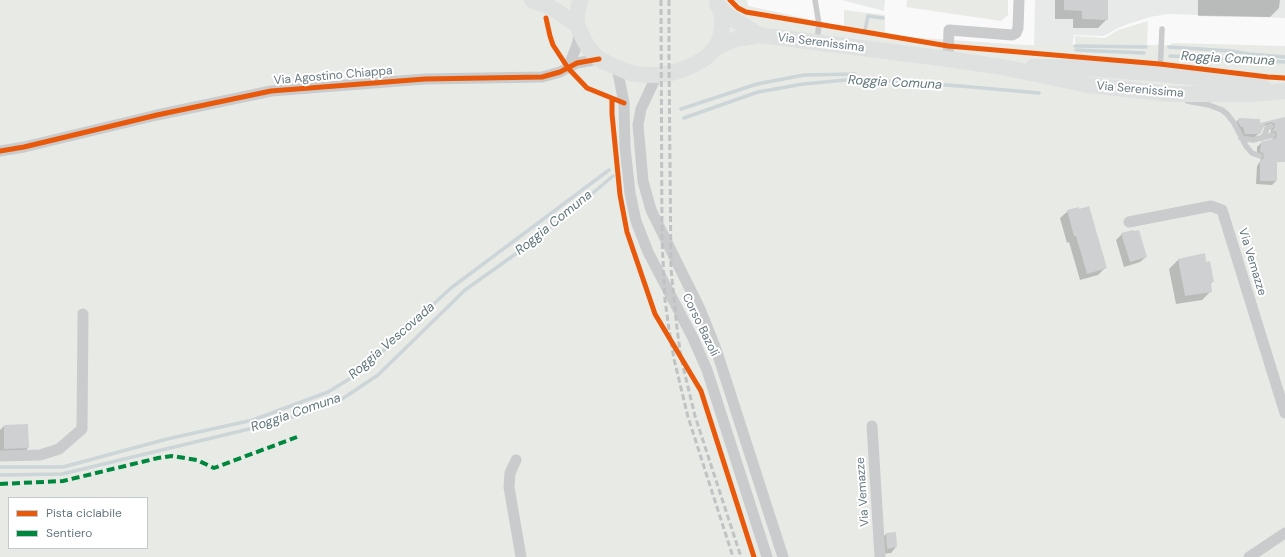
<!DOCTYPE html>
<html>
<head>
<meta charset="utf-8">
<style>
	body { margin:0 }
	#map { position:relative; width:1285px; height:557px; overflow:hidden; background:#f9f9f9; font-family:"DM Sans",sans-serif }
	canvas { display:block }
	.legend { position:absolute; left:8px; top:497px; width:140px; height:52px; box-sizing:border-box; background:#fff; border:1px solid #c2c9cd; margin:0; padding:5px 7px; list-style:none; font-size:12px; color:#667881 }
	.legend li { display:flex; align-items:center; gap:8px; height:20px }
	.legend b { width:20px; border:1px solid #c2c9cd }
</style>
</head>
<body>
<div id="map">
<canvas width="1285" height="557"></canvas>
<ul class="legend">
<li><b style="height:5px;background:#e8590c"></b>Pista ciclabile</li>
<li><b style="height:5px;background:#00873e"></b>Sentiero</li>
</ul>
</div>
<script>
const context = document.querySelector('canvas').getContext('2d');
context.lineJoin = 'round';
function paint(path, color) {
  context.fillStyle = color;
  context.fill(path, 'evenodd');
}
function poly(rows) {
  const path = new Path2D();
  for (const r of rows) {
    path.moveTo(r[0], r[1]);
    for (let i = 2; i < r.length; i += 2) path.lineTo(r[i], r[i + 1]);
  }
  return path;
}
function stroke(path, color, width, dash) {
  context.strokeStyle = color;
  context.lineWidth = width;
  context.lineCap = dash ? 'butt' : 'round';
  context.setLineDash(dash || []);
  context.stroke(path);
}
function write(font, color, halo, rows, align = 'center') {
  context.font = font + ' "DM Sans",sans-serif';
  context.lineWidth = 4;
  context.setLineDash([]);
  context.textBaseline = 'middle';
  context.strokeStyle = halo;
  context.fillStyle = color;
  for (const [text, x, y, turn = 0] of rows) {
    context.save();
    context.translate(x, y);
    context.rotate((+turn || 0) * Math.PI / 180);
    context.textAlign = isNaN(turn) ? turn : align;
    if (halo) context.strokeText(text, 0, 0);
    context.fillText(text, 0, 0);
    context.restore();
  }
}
const built = poly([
	[842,0,885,0,884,11],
	[1035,0,1285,0,1285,18,1168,14,1150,17,1128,24,1118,28,1104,36,1074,35,1072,51,1034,50]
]);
const green = poly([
	[0,0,747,0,748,6,809,19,808,21,844,28,844,10,885,15,885,33,863,30,862,31,892,36,1024,45,1075,45,1075,36,1105,38,1118,30,1148,21,1147,45,1171,45,1172,43,1285,46,1285,557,0,557],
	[9,498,147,498,147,548,9,548],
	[907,0,1008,0,1008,15,1001,21,906,7]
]);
const shadow = poly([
	[1055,0,1107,0,1107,19,1098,28,1073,28,1073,19,1055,19],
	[1198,0,1280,0,1279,8,1270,17,1198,16],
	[1239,119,1259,125,1278,120,1276,181,1272,185,1256,184,1257,166,1261,160,1259,157,1257,155,1257,147,1261,143,1273,140,1272,135,1268,135,1271,132,1271,128,1266,125,1263,127,1259,133,1255,137,1242,138,1235,123],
	[1068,211,1105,268,1098,275,1080,280,1069,242,1067,243,1060,218],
	[1122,234,1146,257,1140,262,1124,267,1116,240],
	[1178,260,1206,263,1213,281,1210,285,1211,291,1202,300,1176,304,1169,269],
	[4,426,28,448,22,454,0,454,0,430],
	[895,533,896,547,891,553,881,554,880,540,886,534]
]);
const stream = poly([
	[865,30,868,16,883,18],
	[1075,46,1146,47],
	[1169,47,1231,51,1249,54,1285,57],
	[1076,50,1144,53],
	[1170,56,1285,62],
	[681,109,757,84,804,75,855,74],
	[684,118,758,92,803,84,857,79,960,86,1039,93],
	[0,467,63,467,167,439,253,420,328,392,359,373,451,288,609,170],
	[0,475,62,474,249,429,306,413,339,401,378,375,465,290,517,253,575,208,613,176]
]);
const building = poly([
	[1064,0,1108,0,1108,20,1082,19,1082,11,1064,10],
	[1285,117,1285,162,1277,162,1277,181,1260,181,1260,160,1263,159,1264,156,1263,153,1260,152,1261,142,1276,138,1277,134,1276,132,1274,131,1270,131,1274,129,1275,124,1271,122,1265,124,1260,134,1245,134,1243,127,1241,127,1238,122,1239,118,1260,119,1260,123],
	[1089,206,1107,268,1087,274,1076,236,1074,236,1067,210,1079,207,1079,209],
	[1133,230,1134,231,1139,230,1147,257,1130,262,1121,233],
	[1205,253,1206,262,1210,261,1214,282,1211,282,1212,292,1185,296,1178,259],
	[28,424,29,448,4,449,4,425],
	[896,532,897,547,887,549,886,533]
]);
const lane = poly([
	[815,0,819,24,817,41],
	[1160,73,1162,29],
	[1187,101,1209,105,1222,110,1227,114,1234,123,1246,146,1252,153,1260,156],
	[1241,138,1253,140,1273,135],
	[1262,138,1265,134,1267,128,1271,126]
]);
const street = poly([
	[948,59,949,30,1012,35,1016,33,1018,28,1019,0],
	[568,68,577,45,580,32],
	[617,68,624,103,625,147,630,193,636,221,648,252,693,338,707,370,767,557],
	[657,75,641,109,638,125,643,181,651,210,700,309,716,349,783,557],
	[0,151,24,147,157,115,271,91,425,79,542,77,560,72,577,63,599,59],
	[1129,222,1211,206,1222,210,1285,413],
	[872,426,880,557],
	[0,456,40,455,59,449,82,429,83,314],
	[516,460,510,473,509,487,521,557],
	[1249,557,1285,533]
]);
const secondary = poly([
	[532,0,548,6,558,12,577,25],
	[580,0,577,15,577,25,584,40,590,50,599,59,607,63,630,73,643,75,657,75,671,73,684,69,697,63,707,57,715,48,720,38,722,28,722,17,719,7],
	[717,4,727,15,738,22,759,35],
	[715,48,736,39,759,35,948,59,1002,67,1088,85,1171,94,1251,94,1285,91],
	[1033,67,1073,67,1160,74,1221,80,1263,87]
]);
const rail = poly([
	[661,0,662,240,665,300,669,329,674,359,688,417,733,557],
	[669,0,669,60,671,269,677,328,681,358,695,416,741,557]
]);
const quiet = poly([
	[0,484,63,481,158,458,172,456,197,460,214,468,297,437]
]);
const cycleway = poly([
	[730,0,738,8,746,12,948,46,1160,64,1268,77,1285,78],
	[546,18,550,36,553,45,568,68,587,88,624,103],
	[612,99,612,114,620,195,627,232,655,314,701,391,754,557],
	[0,151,24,147,157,115,271,91,425,79,542,77,560,72,577,63,599,59]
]);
const streetNames = [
	["Via Serenissima",821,43,7],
	["Via Agostino Chiappa",333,76,-5],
	["Via Serenissima",1140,90,5],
	["Via Vemazze",1252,262,73],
	["Corso Bazoli",700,325,64],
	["Via Vemazze",863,492,-94]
];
const waterNames = [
	["Roggia Comuna",1228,59,3],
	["Roggia Comuna",895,83,3],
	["Roggia Comuna",554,223,-39],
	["Roggia Vescovada",392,341,-41],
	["Roggia Comuna",296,413,-19]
];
paint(built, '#e8e9e9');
paint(green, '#e8eae6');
paint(shadow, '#0003');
stroke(stream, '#ccd5d7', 3.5);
paint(building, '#ced0d1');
stroke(lane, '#cacbcc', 5.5);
stroke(street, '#cacbcc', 11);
stroke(secondary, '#dfe0e0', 16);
stroke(rail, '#c0c2c3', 3, [6, 3]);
stroke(quiet, '#00873e', 4, [8, 4]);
stroke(cycleway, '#e8590c', 5);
write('12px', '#667881', '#fff', streetNames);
write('italic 13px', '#60767b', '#fff', waterNames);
</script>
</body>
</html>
